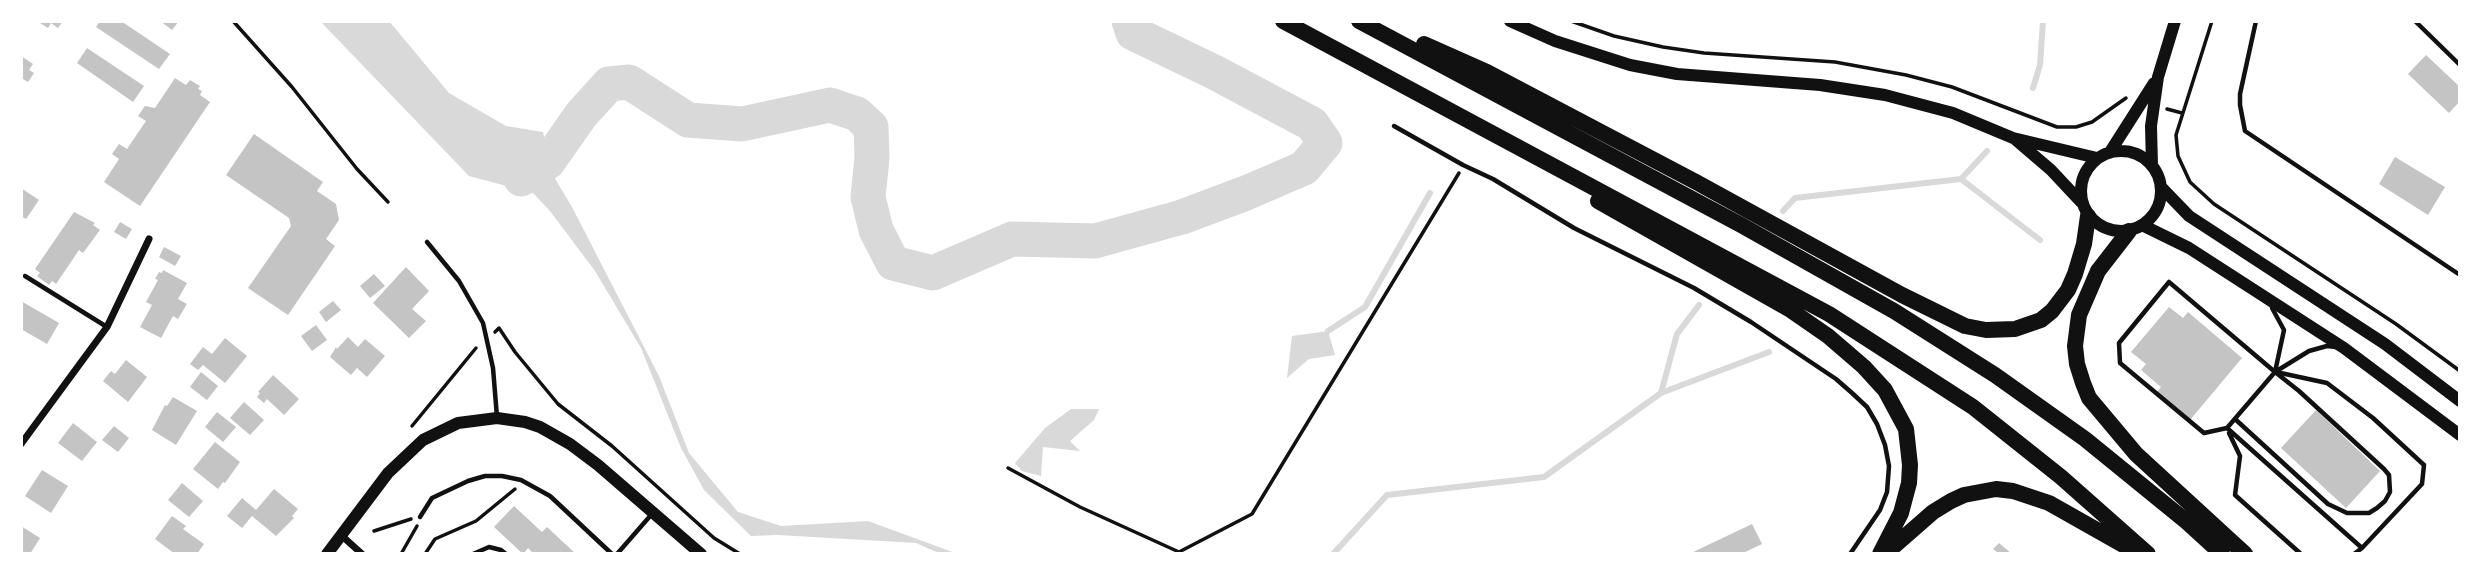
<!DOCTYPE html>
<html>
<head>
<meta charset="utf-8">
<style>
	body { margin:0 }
	#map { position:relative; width:2481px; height:575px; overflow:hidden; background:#fff; font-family:Roboto,sans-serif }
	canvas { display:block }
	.frame { position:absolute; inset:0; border:23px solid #fff; pointer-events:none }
</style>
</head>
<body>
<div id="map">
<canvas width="2481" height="575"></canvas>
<div class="frame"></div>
</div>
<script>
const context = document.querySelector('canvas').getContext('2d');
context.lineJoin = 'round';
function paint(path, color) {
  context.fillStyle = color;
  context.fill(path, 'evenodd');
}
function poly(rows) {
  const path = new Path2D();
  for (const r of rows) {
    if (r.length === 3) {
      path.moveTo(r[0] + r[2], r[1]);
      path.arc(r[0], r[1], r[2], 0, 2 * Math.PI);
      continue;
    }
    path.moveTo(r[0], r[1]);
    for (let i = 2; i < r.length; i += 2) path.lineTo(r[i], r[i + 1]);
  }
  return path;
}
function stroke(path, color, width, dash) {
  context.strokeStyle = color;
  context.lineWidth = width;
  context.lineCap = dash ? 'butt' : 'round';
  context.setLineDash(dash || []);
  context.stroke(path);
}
const water = poly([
	[320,21,389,21,449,93,506,126,543,132,551,172,572,207,659,376,689,453,738,512,781,526,868,521,958,554,941,554,916,543,778,535,751,536,704,490,681,448,641,348,595,271,550,211,533,193,469,176],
	[1328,331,1335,355,1309,359,1287,378,1292,336],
	[1071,409,1099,409,1094,420,1070,441,1080,451,1043,447,1041,476,1022,471,1015,463,1045,428]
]);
const stream = poly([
	[2033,88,2040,65,2043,21],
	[1961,179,1987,151],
	[1783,211,1795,198,1961,179,2040,240],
	[1328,331,1365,307,1430,193],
	[1661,393,1677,334,1699,305],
	[1333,554,1387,495,1544,477,1661,393,1769,352]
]);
const river = poly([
	[521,179,548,162,581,115,609,84,629,82,688,120,742,124,830,105,857,114,871,127,872,158,868,197,876,230,893,263,933,273,1012,239,1095,241,1182,217,1246,193,1304,168,1325,143,1312,124,1214,72,1133,33,1129,21]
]);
const building = poly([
	[37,21,63,21,58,28,51,23,48,28],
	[100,21,121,21,170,54,159,69,96,27],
	[160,21,179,21,172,30],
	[87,48,144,86,133,102,77,63],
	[2426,55,2460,87,2460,101,2449,113,2408,74],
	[21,56,33,64,29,70,34,73,28,82,23,79,21,82],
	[175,78,186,85,190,80,200,86,198,89,202,91,200,95,210,102,140,206,104,182,119,159,112,154,119,144,127,149,146,121,138,116,145,106,155,108],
	[254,134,323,182,317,191,336,204,339,220,326,239,335,246,288,315,248,288,291,226,289,218,226,175],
	[2395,157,2445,187,2428,215,2379,184],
	[21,188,39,200,26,219,21,216],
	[74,212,95,223,93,225,100,230,83,253,79,250,56,284,52,281,49,285,37,276,40,273,35,269],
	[120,222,132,229,126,239,114,232],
	[164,247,181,256,175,266,159,257],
	[406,267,429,291,412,309,426,321,409,338,373,303],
	[163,270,187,283,178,299,187,304,178,319,173,316,161,338,140,327,152,305,146,302,158,280,155,279,159,272,162,273],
	[374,274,385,286,370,298,360,286],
	[21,301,59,323,47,344,21,329],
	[333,301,341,310,326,322,319,312],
	[2169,307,2183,318,2188,312,2242,358,2190,420,2157,392,2161,387,2141,370,2146,364,2131,352],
	[316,325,327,340,312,351,301,336],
	[348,337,358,347,365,339,385,356,367,377,357,368,351,375,330,357,336,347,337,349],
	[225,338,247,356,225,383,203,365,198,370,190,364,203,347,212,354],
	[126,360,147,377,128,402,103,381,111,371,115,374],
	[201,372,218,386,207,400,190,387],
	[273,375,299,399,284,415,267,399,264,403,257,397,260,393,258,392],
	[173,397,197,411,176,445,152,430,165,405,167,406],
	[244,402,264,420,250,435,230,418],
	[2316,410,2380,471,2346,508,2281,448],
	[217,412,236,427,223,442,205,427],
	[73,423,97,442,82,461,58,443],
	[114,426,129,438,118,452,102,440],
	[215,442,240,462,225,483,223,482,218,489,193,469],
	[42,470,68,486,51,513,25,496],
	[182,483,203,501,189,517,168,500],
	[274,489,298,509,292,516,294,518,276,536,252,516,242,528,227,516,242,498,256,510],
	[514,506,542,532,547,527,576,554,534,554,528,548,523,554,494,527],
	[172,516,186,526,183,529,204,544,197,554,175,554,155,539],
	[1752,524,1762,544,1741,554,1689,554],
	[21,526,40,538,30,554,21,554],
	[1999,543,2012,554,1995,554,1997,552,1993,549]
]);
const path = poly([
	[233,21,292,87,357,169,388,202],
	[1571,21,1614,36,1663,47,1704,53,1835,62,1906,75,1952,87,2057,127,2076,127,2092,122,2126,98],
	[2212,21,2176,135,2178,156,2190,182,2214,204,2396,324,2460,371],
	[2167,109,2182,113],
	[495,332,499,328,515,352,558,404,612,446,714,538,740,554],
	[412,426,476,348],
	[1008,468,1080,507,1179,552,1252,514,1459,173],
	[374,531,411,519],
	[401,554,417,526],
	[425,554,435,539,476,521,515,489]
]);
const service = poly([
	[2256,21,2240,94,2240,105,2245,131,2460,275],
	[2415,21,2460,65],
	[1394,126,1463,165,1493,179,1574,228,1694,288,1751,322,1836,379,1852,393,1867,407,1877,424,1885,445,1889,466,1887,492,1880,510,1850,554],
	[427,242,459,281,483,323,493,368,497,417],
	[25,276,107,327],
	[2272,308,2284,330,2275,372],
	[2235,419,2328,504,2347,513,2369,513,2377,508,2385,501,2390,492,2389,475,2384,469,2299,391,2275,372,2169,282,2119,343,2120,363,2204,433,2227,428,2275,372,2309,351,2327,346,2336,347],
	[2227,428,2362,548,2422,484,2424,465,2373,418,2327,383,2276,372],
	[2229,433,2240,456,2235,495,2301,554],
	[420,517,432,498,468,481,485,476,502,476,521,480,550,496,612,554],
	[473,554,489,547,501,550,506,554],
	[617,554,651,515],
	[2354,554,2362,548]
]);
const minor = poly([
	[21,444,107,327,149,239],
	[341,535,362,554]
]);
const secondary = poly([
	[1510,21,1555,41,1630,65,1677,74,1820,85,1885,95,1953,113,2013,138,2097,158],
	[2016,140,2051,170,2081,202],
	[2121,191,40],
	[2110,152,2154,83],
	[2152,166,2151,126,2158,77,2175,21],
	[2161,187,2189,216,2385,344,2460,401],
	[2142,225,2189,248,2344,348,2460,435],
	[327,554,388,473,423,440,458,423,497,418,525,422,540,427,570,444,598,465,701,554]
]);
const motorway = poly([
	[1283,21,1829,314,1973,407,2061,477,2148,554],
	[1359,21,1741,225,1894,311,1995,375,2085,439,2187,522,2222,554],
	[1424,44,1487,72,1696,182,1902,295,1965,326,1986,330,2015,329,2041,320,2052,311,2068,290,2075,274,2084,244,2088,216],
	[1598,201,1789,309,1828,336,1864,367,1885,390,1906,429,1910,465,1909,483,1901,513,1880,554],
	[2129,231,2098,271,2079,315,2075,346,2077,364,2083,383,2089,398,2136,454,2245,554],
	[1885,554,1933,512,1951,501,1964,495,1996,489,2013,491,2049,503,2134,551]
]);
paint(water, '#d9d9d9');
stroke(stream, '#d9d9d9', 6);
stroke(river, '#d9d9d9', 35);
paint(building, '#c4c4c4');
stroke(path, '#111', 3.5);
stroke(service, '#111', 4.5);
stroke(minor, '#111', 7);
stroke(secondary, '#111', 12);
stroke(motorway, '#111', 16);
</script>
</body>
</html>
